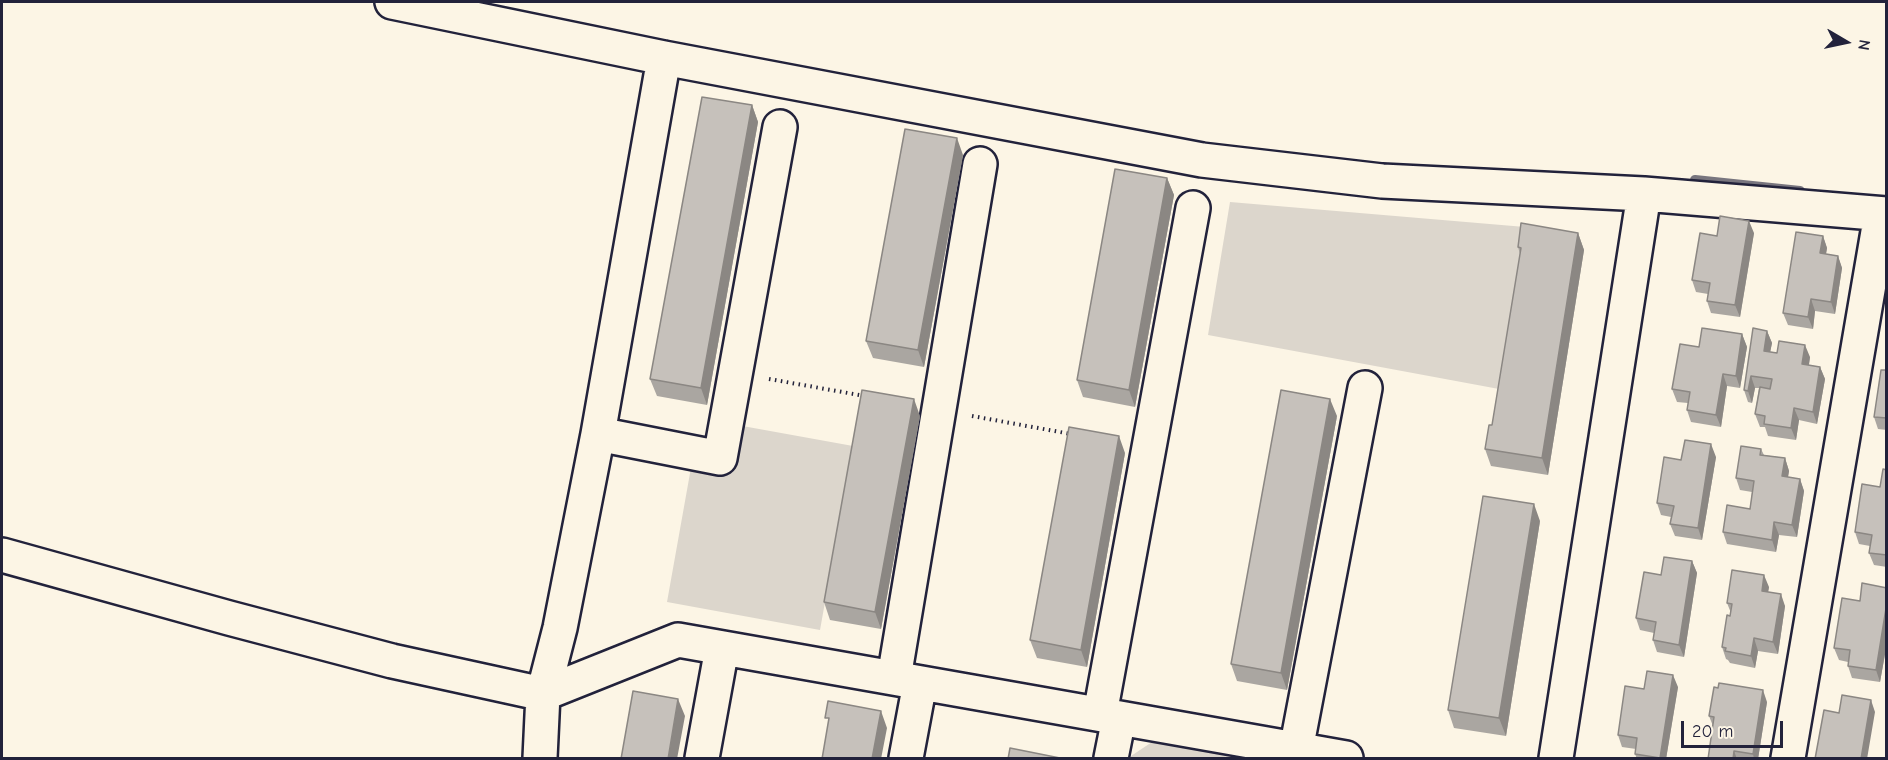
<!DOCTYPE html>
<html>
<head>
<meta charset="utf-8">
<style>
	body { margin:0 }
	#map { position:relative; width:1888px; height:760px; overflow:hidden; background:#fcf5e5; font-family:"Comic Neue",sans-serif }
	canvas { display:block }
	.frame { position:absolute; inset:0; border:3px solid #22223b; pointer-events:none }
	.north { position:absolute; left:1816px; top:12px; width:60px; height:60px; -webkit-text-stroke:4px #fcf5e5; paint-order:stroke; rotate:99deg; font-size:16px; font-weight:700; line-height:24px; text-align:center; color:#22223b }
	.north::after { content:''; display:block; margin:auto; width:21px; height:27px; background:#22223b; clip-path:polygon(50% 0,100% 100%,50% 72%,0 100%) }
	.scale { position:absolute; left:1681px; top:721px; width:102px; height:27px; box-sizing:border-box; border:3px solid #22223b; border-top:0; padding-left:8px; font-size:18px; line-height:21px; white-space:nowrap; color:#22223b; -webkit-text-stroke:4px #fcf5e5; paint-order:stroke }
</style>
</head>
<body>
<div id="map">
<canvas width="1888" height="760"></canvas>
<div class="frame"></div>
<div class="north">N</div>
<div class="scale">20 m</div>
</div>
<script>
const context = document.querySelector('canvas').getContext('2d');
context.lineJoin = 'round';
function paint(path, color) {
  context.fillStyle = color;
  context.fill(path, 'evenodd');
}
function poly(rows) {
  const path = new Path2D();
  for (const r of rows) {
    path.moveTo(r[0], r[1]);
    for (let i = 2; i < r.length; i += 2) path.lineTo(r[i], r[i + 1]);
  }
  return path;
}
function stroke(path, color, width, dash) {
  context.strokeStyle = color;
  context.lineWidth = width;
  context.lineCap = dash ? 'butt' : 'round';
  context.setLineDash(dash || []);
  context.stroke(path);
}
const green = poly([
	[1230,202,1525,227,1499,389,1208,335],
	[737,425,853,446,820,630,667,602,692,462],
	[1152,742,1244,758,1131,758,1131,756]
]);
const stream = poly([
	[1695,180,1800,191]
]);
const path = poly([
	[769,379,865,396],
	[972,416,1071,434]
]);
const minor = poly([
	[392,2,664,58,1202,160,1382,181,1644,194,1886,214],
	[598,434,720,458,780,127],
	[2,555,229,618,392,661,543,694,678,640,1346,758],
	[894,678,980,164],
	[1100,714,1193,208],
	[1296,750,1365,388],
	[540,758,543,694,560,628,598,434,664,58],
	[702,758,722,648],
	[906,758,920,683],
	[1111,758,1119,718],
	[1556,758,1644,194],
	[1788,758,1881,214]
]);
const wall = poly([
	[752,105,758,122,707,405,657,396,650,379],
	[963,155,924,367,873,358,866,341],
	[1167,178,1174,195,1135,407,1083,397,1077,380],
	[1578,233,1584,250,1548,475,1491,466,1485,449,1492,425,1520,254,1518,247],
	[1754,233,1740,317,1711,313,1707,301,1708,294,1696,292,1692,280,1717,236],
	[1823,236,1827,248,1826,254,1838,256,1842,268,1835,314,1815,311,1813,329,1788,325,1783,313],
	[1767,331,1772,343,1770,352,1810,357,1809,365,1820,367,1825,379,1817,424,1799,420,1796,440,1768,436,1765,427,1760,427,1755,414,1759,388,1755,388,1752,403,1748,402,1744,390],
	[1742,334,1747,347,1740,388,1727,386,1721,427,1691,422,1687,410,1688,403,1677,402,1672,389,1699,347],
	[1887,370,1887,430,1878,429,1874,417],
	[920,416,881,629,830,620,824,602],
	[1337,416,1287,690,1237,681,1231,664],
	[1761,449,1764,455,1785,458,1789,471,1788,477,1800,479,1804,491,1797,537,1779,535,1776,552,1727,544,1723,532,1750,509,1752,492,1740,490,1736,478],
	[1125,453,1087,667,1037,658,1030,640],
	[1716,457,1702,540,1675,536,1670,524,1671,517,1661,515,1657,503,1681,460],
	[1887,470,1887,567,1874,565,1869,553,1870,546,1859,544,1855,532,1880,487],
	[1540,521,1506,736,1454,728,1448,710],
	[1692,561,1697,573,1684,657,1657,652,1653,640,1654,633,1640,630,1636,618,1661,575],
	[1769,587,1768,592,1785,606,1778,654,1758,651,1755,668,1730,663,1728,660,1726,659,1722,647,1731,613,1727,603],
	[1887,588,1887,643,1880,682,1852,678,1848,666,1848,662,1839,660,1834,648],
	[1678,687,1666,759,1637,759,1635,754,1636,749,1622,747,1618,735,1644,689],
	[1767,702,1758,759,1708,759,1713,726,1709,716]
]);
const shadedWall = poly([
	[752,105,758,122,707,405,701,388],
	[957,138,963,155,924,367,918,350],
	[1167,178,1174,195,1135,407,1129,390],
	[1749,221,1754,233,1740,317,1735,305],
	[1578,233,1584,250,1548,475,1542,458],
	[1823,236,1827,248,1824,265,1820,253],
	[1838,256,1842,268,1835,314,1831,302],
	[1811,299,1815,311,1813,329,1808,317],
	[1767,331,1772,343,1768,363,1764,351],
	[1742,334,1747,347,1740,388,1736,376],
	[1805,345,1810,357,1807,376,1802,364],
	[1820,367,1825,379,1817,424,1813,412],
	[1723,374,1727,386,1721,427,1716,415],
	[1751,376,1755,388,1752,403,1748,391],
	[914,399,920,416,881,629,875,612],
	[1330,399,1337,416,1287,690,1281,673],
	[1794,408,1799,420,1796,440,1791,428],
	[1119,436,1125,453,1087,667,1081,650],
	[1711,444,1716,457,1702,540,1698,528],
	[1785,458,1789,471,1786,488,1782,476],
	[1800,479,1804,491,1797,537,1792,525],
	[1534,504,1540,521,1506,736,1499,718],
	[1774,522,1779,535,1776,552,1772,540],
	[1692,561,1697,573,1684,657,1679,645],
	[1764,575,1769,587,1766,603,1762,591],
	[1781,594,1785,606,1778,654,1773,642],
	[1887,602,1887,643,1880,682,1876,670],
	[1754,638,1758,651,1755,668,1751,656],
	[1673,675,1678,687,1666,759,1660,759],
	[1763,690,1767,702,1758,759,1754,759,1753,754],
	[678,699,685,716,677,759,668,759],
	[1871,700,1875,712,1867,759,1861,759],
	[881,711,887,728,881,759,872,759],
	[1734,751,1737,759,1733,759]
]);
const building = poly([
	[702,97,752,105,701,388,650,379,702,97],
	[905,129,957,138,918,350,866,341,905,129],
	[1115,169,1167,178,1129,390,1077,380,1115,169],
	[1720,216,1749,221,1735,305,1707,301,1710,283,1692,280,1700,233,1717,236,1720,216],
	[1521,223,1578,233,1542,458,1485,449,1489,425,1492,425,1521,248,1518,247,1521,223],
	[1796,232,1823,236,1820,253,1838,256,1831,302,1811,299,1808,317,1783,313,1796,232],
	[1702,328,1742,334,1736,376,1723,374,1716,415,1687,410,1690,392,1672,389,1680,344,1699,347,1702,328],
	[1753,328,1767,331,1764,351,1777,353,1779,341,1805,345,1802,364,1820,367,1813,412,1794,408,1791,428,1764,424,1765,416,1755,414,1760,387,1770,389,1772,379,1751,376,1748,391,1744,390,1753,328],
	[1881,370,1887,370,1887,418,1874,417,1881,370],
	[862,390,914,399,875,612,824,602,862,390],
	[1281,390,1330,399,1281,673,1231,664,1281,390],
	[1069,427,1119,436,1081,650,1030,640,1069,427],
	[1685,440,1711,444,1698,528,1670,524,1674,506,1657,503,1664,457,1681,460,1685,440],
	[1741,446,1761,449,1760,455,1785,458,1782,476,1800,479,1792,525,1774,522,1772,540,1723,532,1727,505,1750,509,1754,481,1736,478,1741,446],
	[1883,469,1887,470,1887,555,1869,553,1872,535,1855,532,1862,484,1880,487,1883,469],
	[1483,496,1534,504,1499,718,1448,710,1483,496],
	[1664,557,1692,561,1679,645,1653,640,1656,622,1636,618,1644,572,1661,575,1664,557],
	[1732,570,1764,575,1762,591,1781,594,1773,642,1754,638,1751,656,1725,651,1726,648,1722,647,1727,615,1730,616,1732,604,1727,603,1732,570],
	[1862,583,1887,588,1887,602,1876,670,1848,666,1850,650,1834,648,1842,598,1860,601,1862,583],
	[1647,671,1673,675,1660,758,1635,754,1637,738,1618,735,1625,686,1644,689,1647,671],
	[1719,683,1763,690,1753,754,1734,751,1733,759,1708,759,1714,717,1709,716,1714,687,1718,688,1719,683],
	[633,691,678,699,668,759,621,759,633,691],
	[1842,695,1871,700,1861,759,1815,759,1824,710,1839,713,1842,695],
	[828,701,881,711,872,759,822,759,829,718,825,718,828,701],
	[1010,748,1065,759,1008,759,1010,748]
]);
paint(green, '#dcd6cc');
stroke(stream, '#78757e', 10);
stroke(minor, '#22223b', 38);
stroke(path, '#22223b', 4, [1.5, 4.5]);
stroke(minor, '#fcf5e5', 33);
paint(wall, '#aaa6a1');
paint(shadedWall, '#8b8783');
paint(building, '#c6c1bb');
stroke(building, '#8b8783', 1.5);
</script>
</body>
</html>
